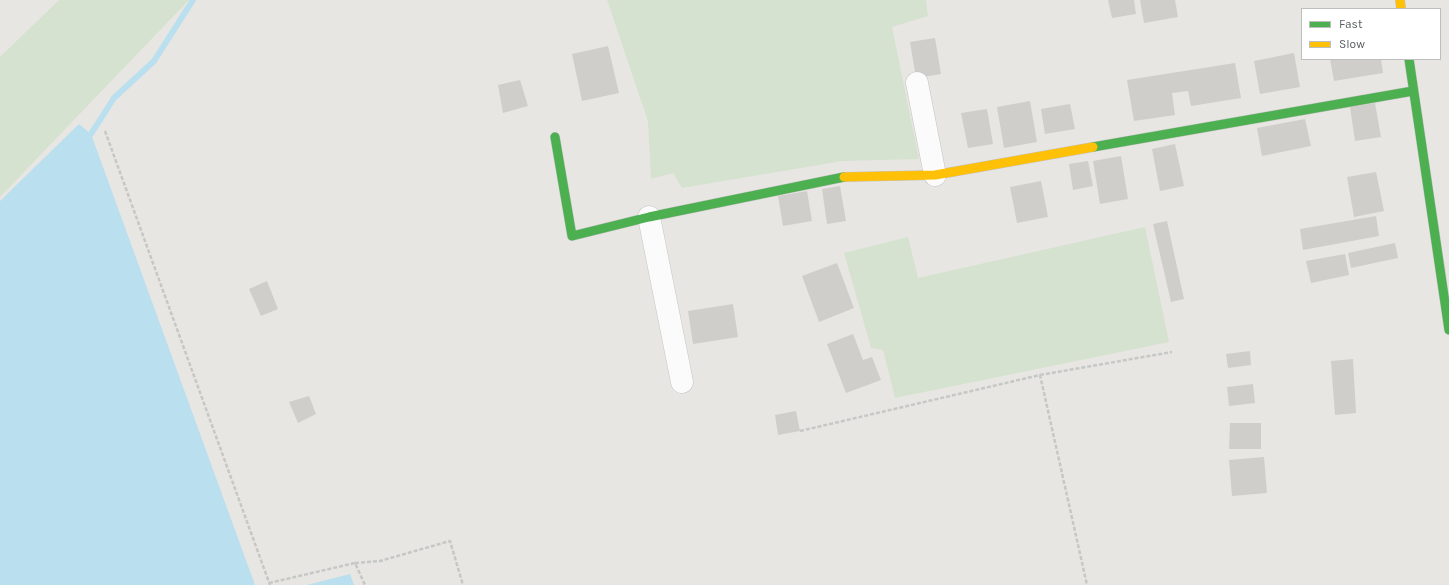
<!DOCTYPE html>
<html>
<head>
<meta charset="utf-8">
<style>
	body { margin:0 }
	#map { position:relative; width:1449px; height:585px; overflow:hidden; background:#e8e6e2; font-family:Karla,sans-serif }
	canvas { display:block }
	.legend { position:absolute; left:1301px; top:8px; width:140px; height:52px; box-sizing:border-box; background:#fff; border:1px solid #bdbebf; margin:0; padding:5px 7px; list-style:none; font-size:12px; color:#595d5f }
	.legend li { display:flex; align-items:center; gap:8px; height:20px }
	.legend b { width:20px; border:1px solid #bdbebf }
</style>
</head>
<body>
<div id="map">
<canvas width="1449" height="585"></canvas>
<ul class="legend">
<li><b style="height:5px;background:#4caf50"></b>Fast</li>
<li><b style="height:5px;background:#ffc107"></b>Slow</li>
</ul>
</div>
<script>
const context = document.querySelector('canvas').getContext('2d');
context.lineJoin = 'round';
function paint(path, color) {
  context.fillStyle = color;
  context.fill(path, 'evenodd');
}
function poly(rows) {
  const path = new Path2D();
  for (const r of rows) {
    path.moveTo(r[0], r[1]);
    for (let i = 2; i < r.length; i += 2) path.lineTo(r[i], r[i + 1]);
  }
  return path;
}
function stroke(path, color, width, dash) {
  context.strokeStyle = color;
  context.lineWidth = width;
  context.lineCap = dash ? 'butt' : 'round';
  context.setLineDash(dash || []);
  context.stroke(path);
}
const green = poly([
	[59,0,189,0,0,197,0,57],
	[607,0,926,0,928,16,892,27,919,159,842,161,682,188,673,173,651,179,648,121],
	[1145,227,1169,342,895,398,883,350,871,348,844,253,908,237,918,278]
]);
const water = poly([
	[79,124,91,134,255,585,0,585,0,201],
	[350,574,354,585,307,585]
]);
const stream = poly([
	[91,134,114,98,154,61,193,0]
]);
const building = poly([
	[1108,0,1134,0,1136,14,1112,18],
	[1140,0,1175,0,1178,17,1144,23],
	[935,38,941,74,916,78,910,42],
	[608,46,619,93,582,101,572,54],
	[1294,53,1300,87,1260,94,1254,61],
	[1330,59,1381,59,1383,73,1334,81],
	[1235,63,1241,98,1191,106,1188,91,1172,93,1175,115,1134,121,1127,80],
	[520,80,528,106,503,113,498,85],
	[1030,101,1037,142,1004,148,997,107],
	[1375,103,1381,137,1355,141,1350,107],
	[1070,104,1075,129,1045,134,1041,109],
	[987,109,993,144,968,148,961,113],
	[1305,119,1311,146,1262,156,1257,128],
	[1175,144,1184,186,1160,191,1152,149],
	[1121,156,1128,199,1100,204,1093,161],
	[1088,161,1093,186,1073,190,1069,164],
	[1376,172,1384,211,1354,217,1347,177],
	[1041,181,1048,217,1017,223,1010,187],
	[840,186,846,221,827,224,822,189],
	[807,191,812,221,783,226,778,196],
	[1376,216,1379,236,1303,250,1300,229],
	[1167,221,1184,299,1171,302,1153,224],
	[1395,243,1398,258,1351,268,1348,253],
	[1345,254,1349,275,1311,283,1306,261],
	[837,263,854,308,819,322,802,276],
	[267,281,278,309,261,316,249,289],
	[733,304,738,337,693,344,688,311],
	[853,334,863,360,872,357,881,380,846,393,827,344],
	[1250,351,1251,365,1228,368,1226,354],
	[1353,359,1356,413,1335,415,1331,361],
	[1253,384,1255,403,1229,406,1227,387],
	[309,396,316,414,298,423,289,402],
	[796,411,800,431,778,435,775,415],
	[1230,423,1261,423,1261,449,1229,449],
	[1264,457,1267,493,1232,496,1229,460]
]);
const path = poly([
	[105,131,270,585],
	[1040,375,1172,352],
	[800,431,1040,375,1087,585],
	[355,563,380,561,450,541,463,585],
	[269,583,355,563,365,585]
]);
const street = poly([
	[917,83,935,175],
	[649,217,682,382]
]);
const fast = poly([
	[1409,59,1449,330],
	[555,137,572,236,649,217,844,177],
	[1093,147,1413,91]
]);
const slow = poly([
	[1400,0,1401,9],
	[844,177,935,175,1093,147]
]);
paint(green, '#d4e2cf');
paint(water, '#badfee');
stroke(stream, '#badfee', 6);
paint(building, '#cfcecb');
stroke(street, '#c4c3c3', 23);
stroke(fast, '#c3c3c3', 10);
stroke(slow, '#c3c3c3', 10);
stroke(path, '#c5c8c5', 2.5, [4, 2]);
stroke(street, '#fcfbfb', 22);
stroke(fast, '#4caf50', 9);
stroke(slow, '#ffc107', 9);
</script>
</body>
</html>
